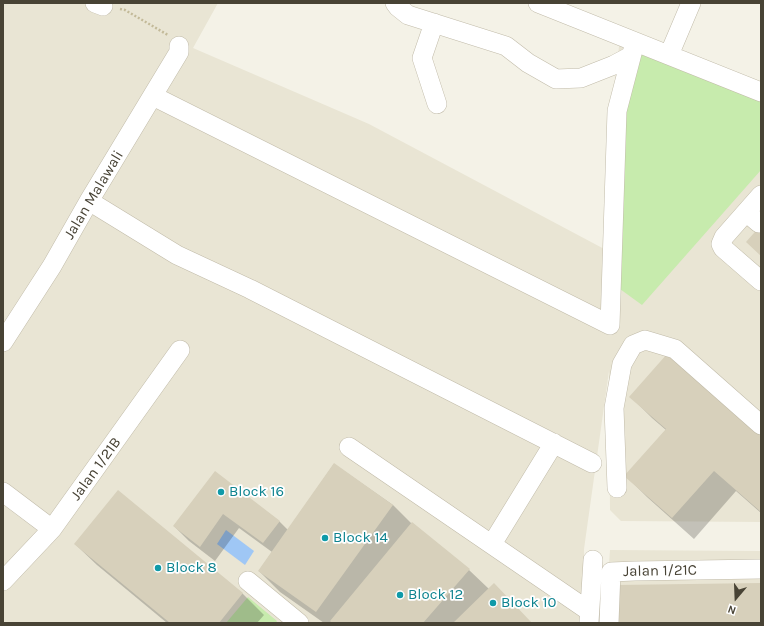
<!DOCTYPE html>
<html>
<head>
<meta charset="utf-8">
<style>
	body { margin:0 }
	#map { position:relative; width:764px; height:626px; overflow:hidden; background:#f4f2e7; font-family:Karla,sans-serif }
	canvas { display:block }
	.frame { position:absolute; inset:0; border:4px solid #484335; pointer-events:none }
	.north { position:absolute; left:716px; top:578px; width:40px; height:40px; -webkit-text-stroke:3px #fff; paint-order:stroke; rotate:199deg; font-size:11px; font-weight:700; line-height:16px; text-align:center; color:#484335 }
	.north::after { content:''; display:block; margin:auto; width:14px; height:18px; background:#484335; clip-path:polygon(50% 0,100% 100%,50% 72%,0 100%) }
</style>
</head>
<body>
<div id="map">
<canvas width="764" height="626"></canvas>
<div class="frame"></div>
<div class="north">N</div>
</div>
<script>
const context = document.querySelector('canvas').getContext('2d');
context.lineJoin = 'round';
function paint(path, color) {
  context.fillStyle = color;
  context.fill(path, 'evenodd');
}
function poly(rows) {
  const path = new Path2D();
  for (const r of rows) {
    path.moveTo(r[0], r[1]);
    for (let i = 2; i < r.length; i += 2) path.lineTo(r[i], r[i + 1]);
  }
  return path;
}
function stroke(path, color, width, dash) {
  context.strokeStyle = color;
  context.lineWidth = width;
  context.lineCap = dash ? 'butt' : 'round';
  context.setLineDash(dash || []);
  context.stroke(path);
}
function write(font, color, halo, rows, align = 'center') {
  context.font = font + ' Karla,sans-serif';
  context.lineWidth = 3.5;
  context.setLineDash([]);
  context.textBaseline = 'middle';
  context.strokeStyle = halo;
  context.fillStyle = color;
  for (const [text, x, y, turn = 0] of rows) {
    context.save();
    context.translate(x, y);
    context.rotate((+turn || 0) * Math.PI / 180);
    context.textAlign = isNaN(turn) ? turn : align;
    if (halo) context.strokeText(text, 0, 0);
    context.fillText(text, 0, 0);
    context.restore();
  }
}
const residential = poly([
	[3,3,218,3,193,48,369,124,608,251,608,143,621,29,761,86,761,522,621,521,610,510,609,371,584,549,585,623,3,623],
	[610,550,761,551,761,623,605,623]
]);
const green = poly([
	[641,53,761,99,761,170,642,305,609,281,624,111],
	[248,597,277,621,276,623,226,623]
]);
const water = poly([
	[226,530,254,551,245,565,217,544]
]);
const shadow = poly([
	[631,397,761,437,761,513,736,491,694,539,647,497,626,476,666,430,652,418],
	[334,464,393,505,412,524,412,523,469,570,489,589,531,623,324,623,280,592,259,571,272,552,239,528,215,561,189,541,174,526,215,473,279,521,288,530],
	[75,544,242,593,264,615,257,623,167,623,97,565]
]);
const building = poly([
	[761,225,761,256,746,242],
	[667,354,761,436,761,512,714,471,672,518,624,476,666,429,629,397],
	[334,463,393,505,316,612,258,571],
	[215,471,280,521,263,543,223,514,200,547,173,526],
	[118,490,243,593,219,623,170,623,74,544],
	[412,522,470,569,423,623,332,623,330,621],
	[494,583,532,623,453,623],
	[761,583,761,623,615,623,617,585]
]);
const path = poly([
	[120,9,125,10,168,35]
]);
const minor = poly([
	[95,3,103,6],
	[395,3,398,7,408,15,506,46,528,63,556,79,581,78,614,65,631,56],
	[538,3,761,92],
	[434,23,422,58,437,104],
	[669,55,691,3],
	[153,96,610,325,617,111,635,42],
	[761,195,724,237,721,244,723,248,761,281],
	[89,201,177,255,250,289,592,463],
	[746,212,759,223],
	[3,342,52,266,89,201,179,52,179,46],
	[349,447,589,611],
	[617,488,614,408,622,364,633,345,645,340,675,349,761,425],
	[3,492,52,529],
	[492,544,554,443],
	[3,581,52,529,180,350],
	[248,581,299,623],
	[589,622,593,560],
	[609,623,611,572,635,571,761,569]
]);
const markers = [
	[221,492,4,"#0f9aa8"],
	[325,538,4,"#0f9aa8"],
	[158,568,4,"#0f9aa8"],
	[400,595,4,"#0f9aa8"],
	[493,603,4,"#0f9aa8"]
];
const streetNames = [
	["Jalan Malawali",94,195,-59],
	["Jalan 1/21B",96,469,-54],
	["Jalan 1/21C",660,571,-1]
];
const cultureNames = [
	["Block 16",229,492],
	["Block 14",333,538],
	["Block 8",166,568],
	["Block 12",408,595],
	["Block 10",501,603]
];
paint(residential, '#e9e5d4');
paint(green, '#c7ebad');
paint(water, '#9fc7f5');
paint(shadow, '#0003');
paint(building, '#d7d0bb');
stroke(minor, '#c1bba9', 20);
stroke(path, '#c3ba99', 2.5, [2, 2]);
stroke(minor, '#fff', 19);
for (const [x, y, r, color] of markers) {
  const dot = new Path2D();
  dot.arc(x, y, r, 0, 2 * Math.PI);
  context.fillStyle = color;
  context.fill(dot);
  stroke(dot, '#fff', 1.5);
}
write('15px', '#484335', '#fff', streetNames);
write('15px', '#0d838f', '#fff', cultureNames, 'left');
</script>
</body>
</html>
